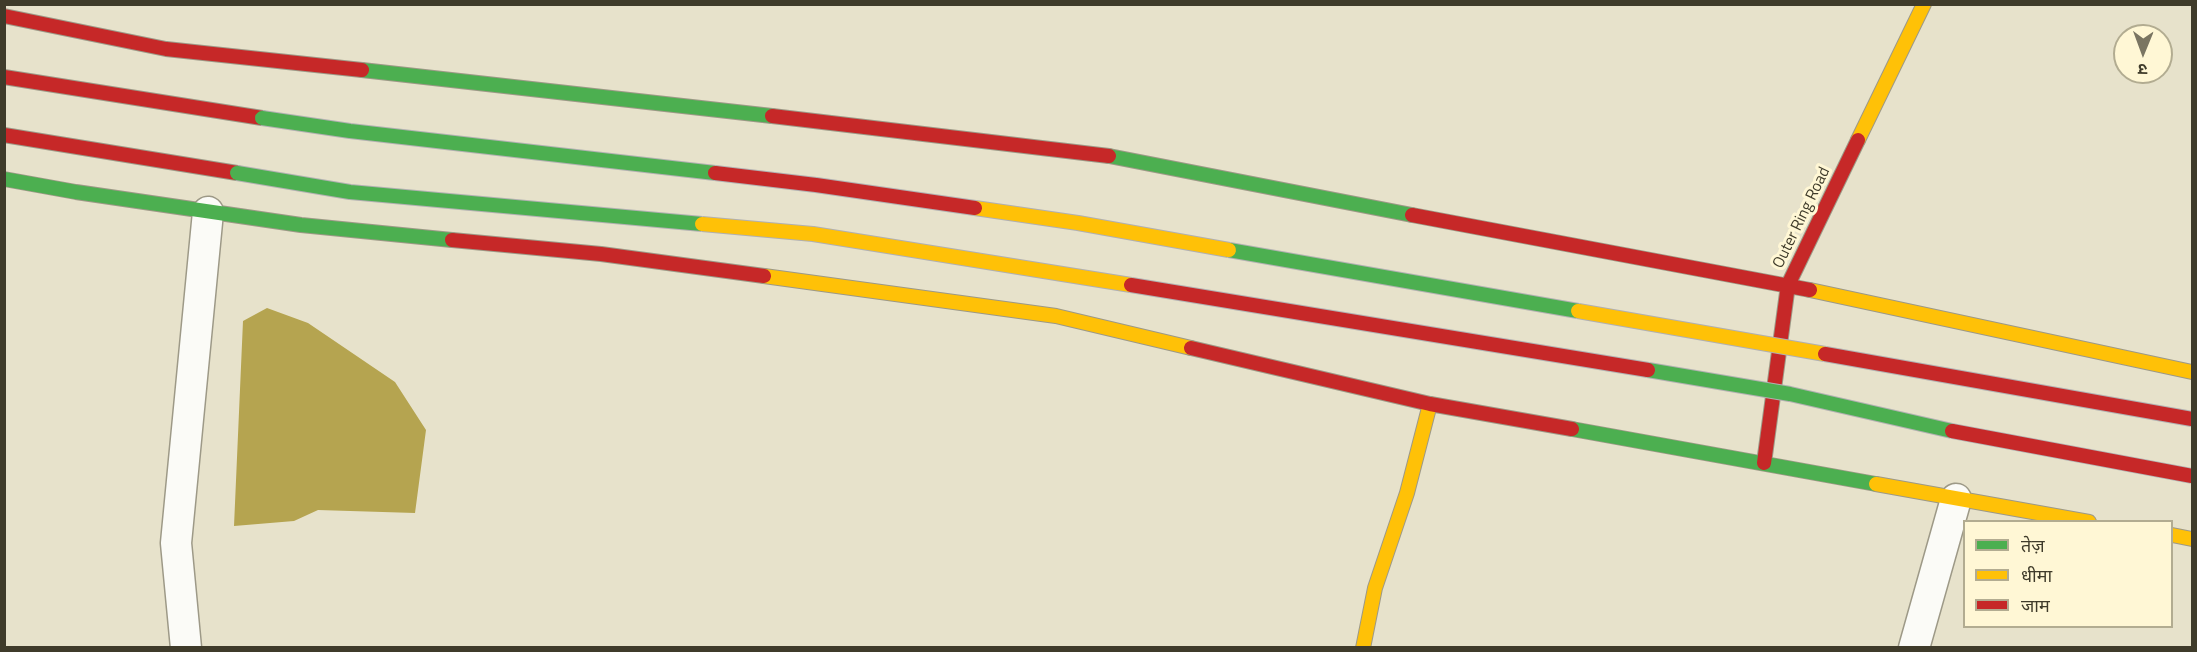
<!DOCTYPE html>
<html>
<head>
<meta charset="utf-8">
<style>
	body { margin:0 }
	#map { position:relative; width:2197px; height:652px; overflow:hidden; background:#e7e2cb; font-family:"Titillium Web","Noto Sans Devanagari",sans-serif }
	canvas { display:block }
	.frame { position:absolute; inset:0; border:6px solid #3f3b2a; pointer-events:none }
	.legend { position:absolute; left:1963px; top:520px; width:210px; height:108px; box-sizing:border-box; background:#fff7d5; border:2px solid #b2ac91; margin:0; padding:8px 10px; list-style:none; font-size:18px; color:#3f3b2a }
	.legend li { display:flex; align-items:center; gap:12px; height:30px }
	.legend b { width:30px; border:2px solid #b2ac91 }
	.north { position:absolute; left:2113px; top:24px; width:60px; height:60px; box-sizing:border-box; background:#fff7d5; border:2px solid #b2ac91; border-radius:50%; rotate:181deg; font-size:16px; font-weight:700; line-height:24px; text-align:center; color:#3f3b2a }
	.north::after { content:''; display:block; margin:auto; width:21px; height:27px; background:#7a7562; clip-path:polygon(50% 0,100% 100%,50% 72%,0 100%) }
</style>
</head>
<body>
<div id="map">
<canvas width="2197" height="652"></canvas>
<div class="frame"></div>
<ul class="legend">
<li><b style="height:8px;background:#4caf50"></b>तेज़</li>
<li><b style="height:8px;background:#ffc107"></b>धीमा</li>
<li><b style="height:8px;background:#c62828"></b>जाम</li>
</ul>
<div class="north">उ</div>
</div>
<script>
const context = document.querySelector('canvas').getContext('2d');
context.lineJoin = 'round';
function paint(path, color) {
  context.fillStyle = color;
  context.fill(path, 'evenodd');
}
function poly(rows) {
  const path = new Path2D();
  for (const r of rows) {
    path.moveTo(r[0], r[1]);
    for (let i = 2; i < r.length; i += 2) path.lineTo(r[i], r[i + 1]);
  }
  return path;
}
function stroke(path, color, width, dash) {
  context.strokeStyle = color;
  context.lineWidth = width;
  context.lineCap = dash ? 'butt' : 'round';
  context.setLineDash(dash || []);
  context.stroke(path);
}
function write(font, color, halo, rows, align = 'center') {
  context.font = font + ' "Titillium Web",sans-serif';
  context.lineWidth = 6;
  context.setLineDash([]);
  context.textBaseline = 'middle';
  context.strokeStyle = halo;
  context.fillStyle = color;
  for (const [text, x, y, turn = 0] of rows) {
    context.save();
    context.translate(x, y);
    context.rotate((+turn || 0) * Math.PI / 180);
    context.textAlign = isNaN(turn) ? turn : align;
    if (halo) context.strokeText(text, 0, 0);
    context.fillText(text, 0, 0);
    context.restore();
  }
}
const water = poly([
	[267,308,308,323,395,382,426,430,415,513,318,510,294,521,234,526,243,321]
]);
const street = poly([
	[186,648,176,543,208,212],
	[1914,648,1956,499]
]);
const fast = poly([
	[362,70,772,116],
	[1109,156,1412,215],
	[4,179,76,192,301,225,452,240],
	[1572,429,1876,484]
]);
const slow = poly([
	[1858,140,1924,4],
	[764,276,1056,316,1191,348],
	[1810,290,2192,372],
	[1876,484,2089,522],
	[2172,535,2192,539],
	[1363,648,1375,588,1407,493,1430,404]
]);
const jam = poly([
	[4,16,166,49,362,70],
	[4,77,262,118],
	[772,116,1109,156],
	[4,135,237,173],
	[1412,215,1810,290],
	[452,240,601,254,764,276],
	[1191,348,1430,404,1572,429],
	[1764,463,1788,285,1858,140]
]);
const fastBridge = poly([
	[262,118,350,131,715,173],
	[237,173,350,192,702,224],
	[1229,250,1578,311],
	[1648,370,1790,394,1952,431]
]);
const slowBridge = poly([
	[975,208,1078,223,1229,250],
	[702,224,813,234,1131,285],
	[1578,311,1825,354]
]);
const jamBridge = poly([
	[715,173,816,185,975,208],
	[1131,285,1648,370],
	[1825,354,2192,419],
	[1952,431,2192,476]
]);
const streetNames = [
	["Outer Ring Road",1802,218,-64]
];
paint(water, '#b5a450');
stroke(street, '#9d9987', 33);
stroke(fast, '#9d9987', 16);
stroke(slow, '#9d9987', 16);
stroke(jam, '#9d9987', 16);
stroke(street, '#fbfbf7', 30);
stroke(fast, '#4caf50', 14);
stroke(slow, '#ffc107', 14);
stroke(jam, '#c62828', 14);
stroke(fastBridge, '#b1b0b1', 16, []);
stroke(slowBridge, '#b1b0b1', 16, []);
stroke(jamBridge, '#b1b0b1', 16, []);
stroke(fastBridge, '#4caf50', 14);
stroke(slowBridge, '#ffc107', 14);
stroke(jamBridge, '#c62828', 14);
write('16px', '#3f3b2a', '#fff7d5', streetNames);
</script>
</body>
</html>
